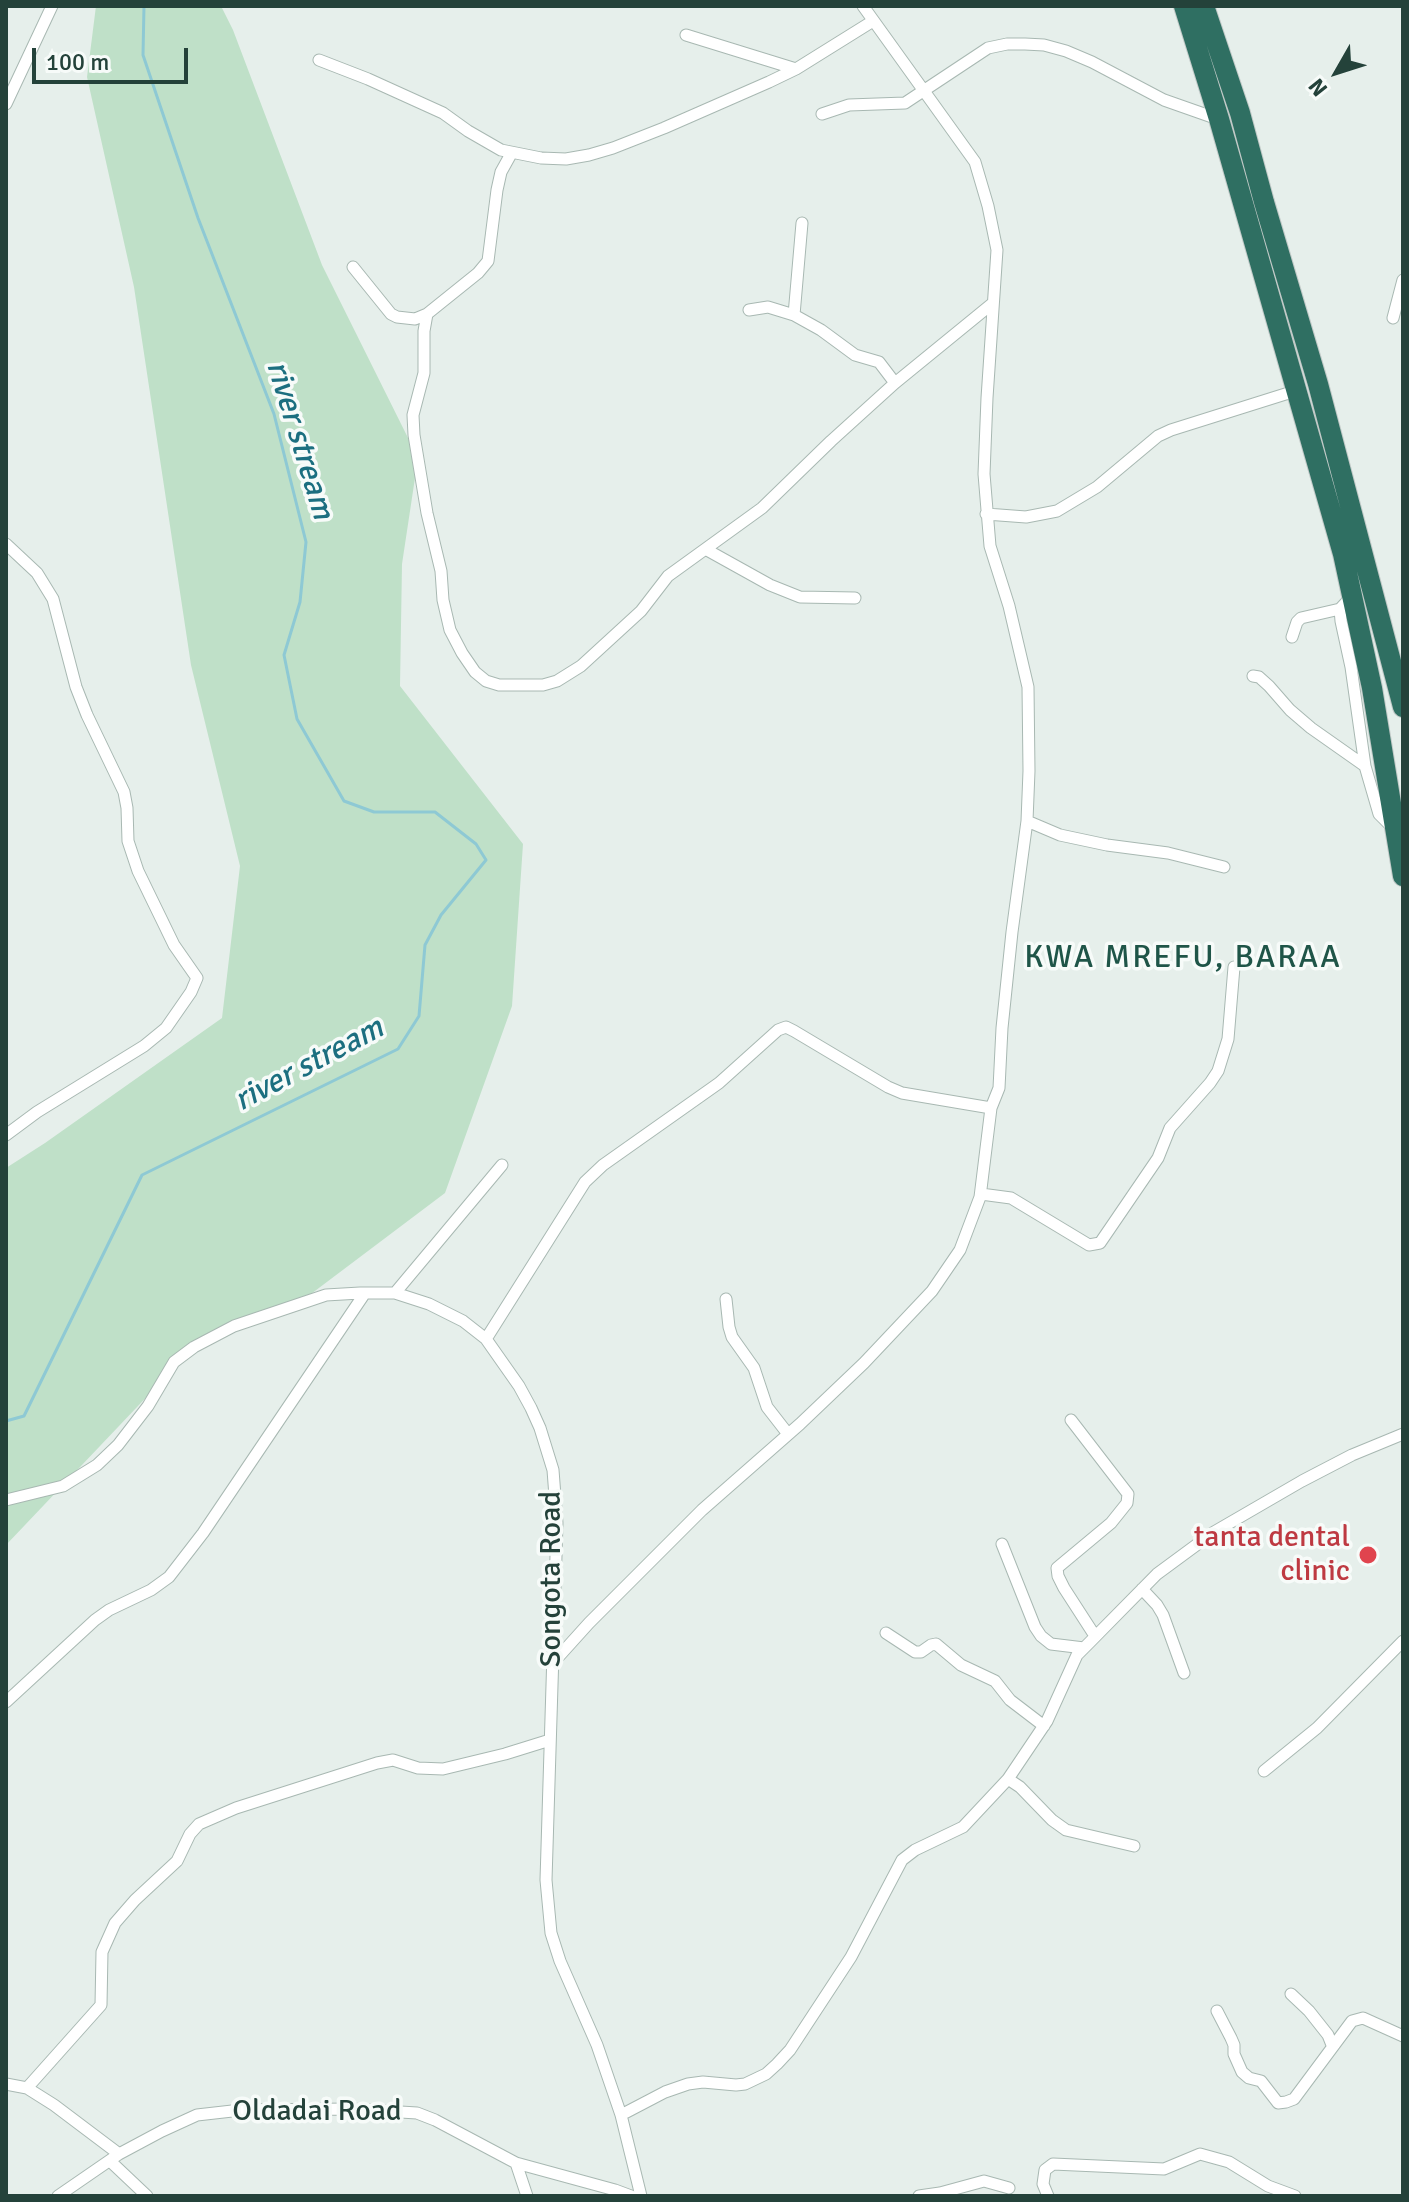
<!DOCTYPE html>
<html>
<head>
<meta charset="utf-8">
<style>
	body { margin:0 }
	#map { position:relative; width:1409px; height:2202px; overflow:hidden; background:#e6efeb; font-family:Signika,sans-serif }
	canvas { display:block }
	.frame { position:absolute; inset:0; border:8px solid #24423a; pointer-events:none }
	.north { position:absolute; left:1297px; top:32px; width:80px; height:80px; -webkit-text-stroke:6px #f7fbf9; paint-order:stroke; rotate:231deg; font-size:22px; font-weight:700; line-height:32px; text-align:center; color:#24423a }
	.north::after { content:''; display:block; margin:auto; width:28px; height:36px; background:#24423a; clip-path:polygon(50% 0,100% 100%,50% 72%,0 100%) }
	.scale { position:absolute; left:32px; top:48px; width:156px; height:36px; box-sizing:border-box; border:4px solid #24423a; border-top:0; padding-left:10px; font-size:24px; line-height:28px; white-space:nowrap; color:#24423a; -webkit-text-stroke:6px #f7fbf9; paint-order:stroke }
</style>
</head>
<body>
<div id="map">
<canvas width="1409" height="2202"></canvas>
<div class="frame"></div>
<div class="north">N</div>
<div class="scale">100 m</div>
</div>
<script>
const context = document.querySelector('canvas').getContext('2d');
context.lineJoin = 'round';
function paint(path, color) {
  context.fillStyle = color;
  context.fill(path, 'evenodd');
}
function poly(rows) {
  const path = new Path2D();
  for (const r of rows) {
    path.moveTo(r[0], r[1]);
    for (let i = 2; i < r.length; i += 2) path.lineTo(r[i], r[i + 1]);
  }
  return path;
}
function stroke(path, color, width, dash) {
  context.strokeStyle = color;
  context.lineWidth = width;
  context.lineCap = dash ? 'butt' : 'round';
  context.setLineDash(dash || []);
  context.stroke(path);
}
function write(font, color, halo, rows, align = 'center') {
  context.font = font + ' Signika,sans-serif';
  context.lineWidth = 7;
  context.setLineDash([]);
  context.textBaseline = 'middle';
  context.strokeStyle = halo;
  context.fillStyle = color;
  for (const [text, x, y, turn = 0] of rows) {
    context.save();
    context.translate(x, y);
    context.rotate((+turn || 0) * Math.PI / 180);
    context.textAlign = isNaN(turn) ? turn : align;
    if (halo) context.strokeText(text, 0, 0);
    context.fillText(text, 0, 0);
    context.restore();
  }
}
const green = poly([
	[96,6,221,6,233,30,322,265,418,458,402,564,400,686,523,844,512,1006,445,1193,295,1306,194,1347,6,1545,6,1168,45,1143,222,1018,240,866,191,665,134,287,87,77]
]);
const stream = poly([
	[6,1421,24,1416,142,1175,398,1049,419,1016,425,945,441,915,486,860,476,844,435,812,374,812,344,801,297,719,284,655,300,602,306,542,274,414,198,218,143,55,144,6]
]);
const street = poly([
	[686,35,796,69],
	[319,60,368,79,443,113,468,131,501,150,541,158,566,159,589,155,613,148,664,128,769,82,796,69,873,21],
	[6,104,52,6],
	[822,114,849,105,905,103,988,48,1007,44,1025,44,1044,45,1066,51,1092,62,1164,100,1218,119],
	[511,154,501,172,497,190,488,261,478,273,427,314,424,331,424,373,413,415,414,435,427,513,441,571,443,600,450,630,462,653,475,672,486,681,499,685,543,685,557,681,581,666,641,611,668,576,762,508,831,441,895,383,993,303],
	[353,267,391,314,397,317,415,319,427,314],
	[749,310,768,307,794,315,821,330,855,355,879,362,895,383],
	[794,315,802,223],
	[1393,318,1403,280],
	[986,514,1026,517,1057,511,1097,487,1158,436,1171,430,1295,391],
	[6,544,37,573,53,599,76,687,87,715,124,792,127,808,128,841,138,871,174,945,197,978,191,992,166,1028,144,1046,37,1112,6,1135],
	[707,550,770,585,800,597,855,598],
	[1352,596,1340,609,1341,621,1351,667,1365,766,1379,814,1393,828],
	[1292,637,1297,622,1301,618,1340,609],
	[1253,676,1259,677,1269,686,1290,710,1311,728,1365,766],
	[1027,821,1060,835,1107,845,1168,853,1224,867],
	[981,1194,1011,1198,1089,1245,1100,1243,1158,1158,1170,1128,1210,1083,1218,1071,1228,1039,1234,967],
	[395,1293,502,1165],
	[726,1299,729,1327,732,1337,754,1368,767,1407,788,1434],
	[486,1339,585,1182,603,1165,719,1083,778,1030,786,1027,794,1031,888,1087,902,1093,991,1108],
	[1071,1420,1128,1494,1127,1503,1111,1523,1057,1568,1058,1576,1064,1588,1095,1636],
	[6,1500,63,1486,97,1465,118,1445,148,1406,174,1362,194,1347,234,1326,326,1295,360,1293,395,1293,429,1304,463,1321,486,1339,519,1386,531,1408,540,1428,553,1470,557,1523,546,1880,551,1933,560,1961,597,2045,621,2115,641,2196],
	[1002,1544,1035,1627,1041,1636,1051,1644,1084,1648],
	[1142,1589,1157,1605,1163,1615,1184,1673],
	[886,1633,915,1652,921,1652,931,1645,936,1644,961,1665,995,1681,1010,1700,1044,1726],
	[552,1664,589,1623,702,1510,800,1424,864,1363,932,1291,960,1250,980,1197,991,1108,999,1088,1002,1028,1012,932,1027,821,1029,771,1028,687,1009,606,990,546,984,474,987,398,997,250,988,206,975,162,863,6],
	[6,1702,95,1620,109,1610,151,1590,169,1577,203,1533,365,1293],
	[1264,1771,1317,1728,1403,1641],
	[1008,1779,1020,1787,1052,1820,1066,1830,1134,1846],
	[1291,1994,1309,2011,1328,2035,1332,2045],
	[1217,2011,1231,2038,1234,2045,1234,2054,1242,2072,1249,2078,1261,2081,1278,2103,1286,2102,1294,2099,1352,2021,1363,2018,1403,2036],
	[6,2084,27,2088,54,2105,119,2154],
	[27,2088,101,2005,102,1952,115,1923,135,1900,177,1861,190,1834,199,1824,236,1808,377,1763,393,1760,418,1768,443,1769,505,1754,550,1740],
	[621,2115,665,2092,688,2084,703,2082,736,2085,745,2084,766,2074,777,2064,790,2050,851,1957,902,1860,915,1850,963,1827,1008,1779,1047,1721,1077,1655,1090,1642,1157,1574,1214,1532,1302,1481,1352,1455,1403,1434],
	[110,2161,147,2196],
	[516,2163,527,2196],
	[58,2196,119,2154,162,2131,197,2115,241,2110,351,2109,417,2113,435,2120,516,2163,615,2190,631,2196],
	[919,2196,940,2193,984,2181,1009,2188],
	[1048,2196,1043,2184,1045,2170,1053,2164,1164,2169,1200,2154,1229,2162,1268,2186,1295,2196]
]);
const highway = poly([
	[1184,6,1219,119,1343,554,1372,688,1403,876],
	[1204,6,1240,113,1264,202,1318,384,1403,707]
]);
const markers = [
	[1368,1555,10,"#e0444e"]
];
const healthNames = [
	["tanta dental",1350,1538],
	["clinic",1350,1572]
];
const streetNames = [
	["Songota Road",552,1579,-90],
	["Oldadai Road",317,2112]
];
const waterNames = [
	["river stream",299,440,73],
	["river stream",309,1065,-28]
];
const neighbourhoodNames = [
	["KWA MREFU, BARAA",1183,959]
];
paint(green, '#bfe0c8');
stroke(stream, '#8ec9d4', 3);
stroke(street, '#a8b8b2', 13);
stroke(highway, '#c2cac8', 22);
stroke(street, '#fff', 11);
stroke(highway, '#2f6f62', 20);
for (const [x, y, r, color] of markers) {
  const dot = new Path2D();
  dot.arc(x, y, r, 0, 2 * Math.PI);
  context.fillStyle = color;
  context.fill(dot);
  stroke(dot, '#f7fbf9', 3);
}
write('30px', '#be3a42', '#f7fbf9', healthNames, 'right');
write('30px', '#24423a', '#f7fbf9', streetNames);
write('italic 32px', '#1c6f80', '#f7fbf9', waterNames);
context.letterSpacing = '2px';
write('32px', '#1f5548', '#f7fbf9', neighbourhoodNames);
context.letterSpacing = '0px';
</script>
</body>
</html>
